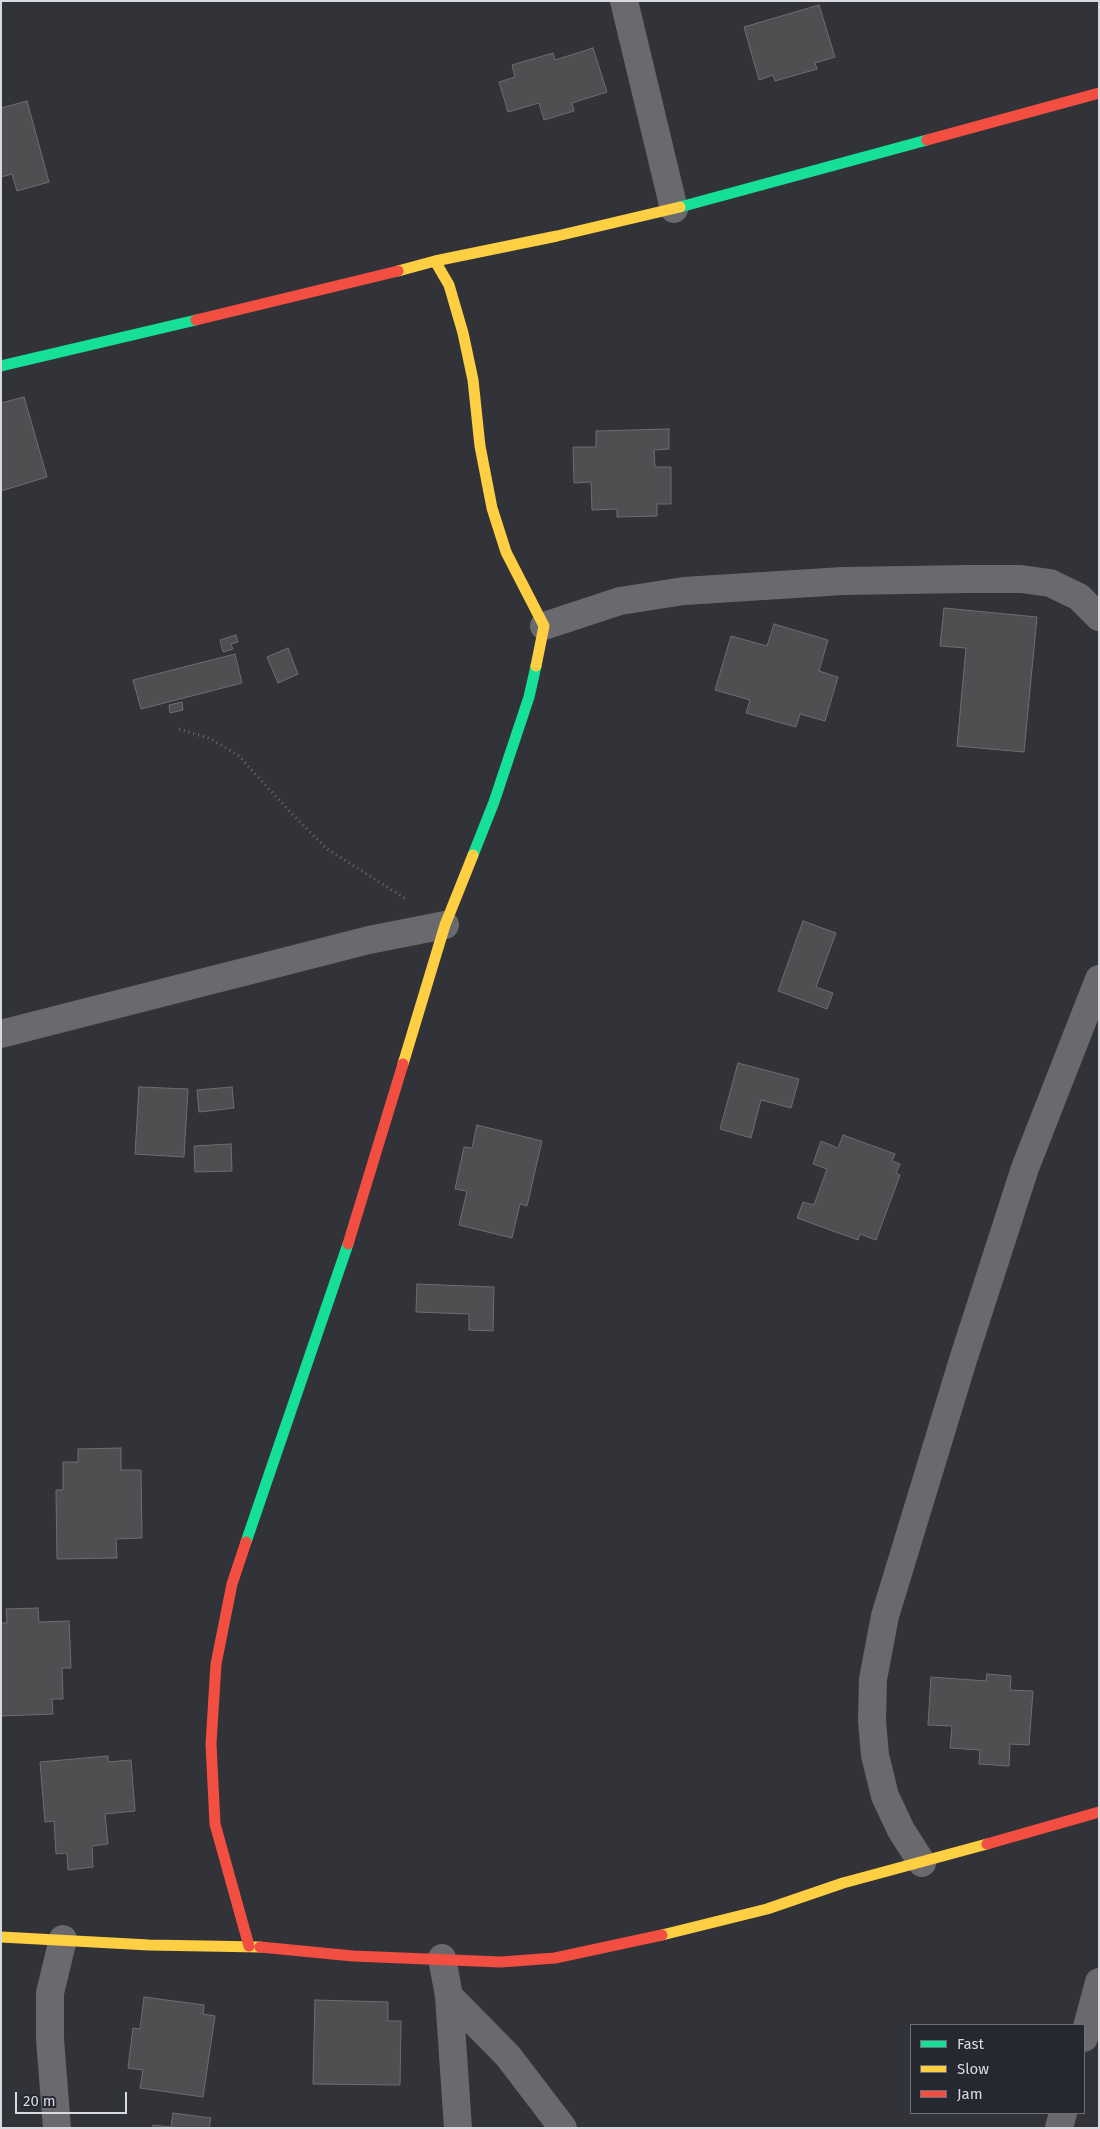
<!DOCTYPE html>
<html>
<head>
<meta charset="utf-8">
<style>
	body { margin:0 }
	#map { position:relative; width:1100px; height:2129px; overflow:hidden; background:#323338; font-family:"Fira Sans",sans-serif }
	canvas { display:block }
	.frame { position:absolute; inset:0; border:2px solid #d8dae1; pointer-events:none }
	.legend { position:absolute; left:910px; top:2024px; width:175px; height:90px; box-sizing:border-box; background:#252731; border:1px solid #6d6f77; margin:0; padding:6px 9px; list-style:none; font-size:15px; color:#d8dae1 }
	.legend li { display:flex; align-items:center; gap:10px; height:25px }
	.legend b { width:25px; border:1px solid #6d6f77 }
	.scale { position:absolute; left:15px; top:2092px; width:112px; height:22px; box-sizing:border-box; border:2px solid #d8dae1; border-top:0; padding-left:6px; font-size:15px; line-height:18px; white-space:nowrap; color:#d8dae1; -webkit-text-stroke:4px #252731; paint-order:stroke }
</style>
</head>
<body>
<div id="map">
<canvas width="1100" height="2129"></canvas>
<div class="frame"></div>
<ul class="legend">
<li><b style="height:6px;background:#16e098"></b>Fast</li>
<li><b style="height:6px;background:#ffcf43"></b>Slow</li>
<li><b style="height:6px;background:#f24e42"></b>Jam</li>
</ul>
<div class="scale">20 m</div>
</div>
<script>
const context = document.querySelector('canvas').getContext('2d');
context.lineJoin = 'round';
function paint(path, color) {
  context.fillStyle = color;
  context.fill(path, 'evenodd');
}
function poly(rows) {
  const path = new Path2D();
  for (const r of rows) {
    path.moveTo(r[0], r[1]);
    for (let i = 2; i < r.length; i += 2) path.lineTo(r[i], r[i + 1]);
  }
  return path;
}
function stroke(path, color, width, dash) {
  context.strokeStyle = color;
  context.lineWidth = width;
  context.lineCap = dash ? 'butt' : 'round';
  context.setLineDash(dash || []);
  context.stroke(path);
}
const building = poly([
	[819,5,835,57,815,63,817,69,775,81,773,75,759,80,744,27,819,5],
	[593,48,607,92,572,103,574,111,544,120,539,103,508,112,499,82,515,77,512,65,553,53,555,60,593,48],
	[27,101,49,182,17,191,12,174,1,177,1,108,27,101],
	[24,397,47,477,1,491,1,403,24,397],
	[669,429,669,449,654,450,655,467,671,467,671,504,657,504,657,516,617,517,617,509,592,510,591,482,574,483,573,447,596,447,596,431,669,429],
	[944,608,1037,617,1024,752,957,746,966,648,940,646,944,608],
	[774,624,828,640,819,671,838,677,825,721,800,714,796,727,746,713,750,700,715,690,731,636,767,646,774,624],
	[236,635,238,642,231,644,233,649,223,652,220,640,236,635],
	[288,648,298,674,278,683,267,657,288,648],
	[235,654,242,683,141,709,133,680,235,654],
	[182,702,183,710,170,713,169,705,182,702],
	[803,921,836,933,816,987,833,993,827,1009,778,991,803,921],
	[738,1063,799,1079,791,1108,761,1100,751,1138,720,1129,738,1063],
	[139,1087,188,1089,184,1157,135,1154,139,1087],
	[232,1087,234,1108,199,1112,197,1090,232,1087],
	[477,1125,542,1141,527,1206,520,1204,512,1238,459,1225,467,1191,455,1189,464,1147,472,1148,477,1125],
	[843,1135,895,1154,892,1161,900,1164,896,1173,900,1175,876,1240,860,1234,858,1240,797,1218,803,1202,814,1205,827,1169,813,1164,821,1141,838,1148,843,1135],
	[231,1144,232,1171,195,1172,194,1146,231,1144],
	[417,1284,494,1287,493,1331,469,1330,469,1314,416,1312,417,1284],
	[121,1448,121,1470,141,1470,142,1538,116,1539,117,1558,57,1559,56,1490,63,1490,63,1462,78,1462,78,1449,121,1448],
	[38,1608,39,1622,69,1621,71,1668,62,1668,63,1699,52,1699,53,1714,1,1716,1,1623,7,1623,6,1609,38,1608],
	[987,1674,1011,1676,1010,1690,1033,1691,1029,1745,1010,1744,1009,1766,979,1764,980,1750,950,1748,952,1726,928,1725,931,1677,986,1681,987,1674],
	[108,1756,108,1762,131,1760,135,1811,105,1814,108,1844,92,1846,93,1867,68,1870,67,1853,56,1854,54,1821,45,1822,40,1762,108,1756],
	[144,1997,204,2005,203,2014,215,2016,203,2097,140,2088,143,2070,128,2068,133,2028,140,2029,144,1997],
	[315,2000,388,2002,388,2021,401,2021,400,2085,313,2084,315,2000],
	[173,2113,211,2118,209,2128,153,2128,153,2125,171,2127,173,2113]
]);
const path = poly([
	[179,729,211,739,239,756,290,812,327,849,406,899]
]);
const street = poly([
	[624,1,674,209],
	[544,626,620,601,684,591,843,581,968,579,1021,579,1050,583,1079,597,1099,617],
	[1,1034,369,940,445,925],
	[922,1863,901,1830,885,1796,875,1755,872,1721,873,1679,885,1616,962,1363,1025,1168,1099,979],
	[442,1958,449,1996,508,2056,563,2128],
	[449,1996,458,2128],
	[1084,2038,1099,1982],
	[57,2128,50,2039,50,1993,63,1939],
	[1059,2128,1063,2113]
]);
const fast = poly([
	[680,207,927,140],
	[1,366,196,320],
	[473,855,494,802,529,697,536,666],
	[246,1542,348,1244]
]);
const slow = poly([
	[435,261,449,285,463,333,473,380,480,446,492,508,506,552,544,626,536,666],
	[398,271,435,261,557,236,680,207],
	[403,1064,445,925,473,855],
	[662,1935,767,1909,843,1883,987,1844],
	[1,1937,149,1945,260,1947]
]);
const jam = poly([
	[927,140,1099,93],
	[196,320,398,271],
	[348,1244,403,1064],
	[246,1542,232,1584,216,1664,211,1744,215,1824,249,1946],
	[987,1844,1099,1812],
	[260,1947,353,1956,501,1962,555,1958,662,1935]
]);
paint(building, '#504e50');
stroke(building, '#6f6d6e', 1);
stroke(path, '#6c6b6f', 3, [1, 4]);
stroke(street, '#69696e', 28);
stroke(fast, '#16e098', 11);
stroke(slow, '#ffcf43', 11);
stroke(jam, '#f24e42', 11);
</script>
</body>
</html>
